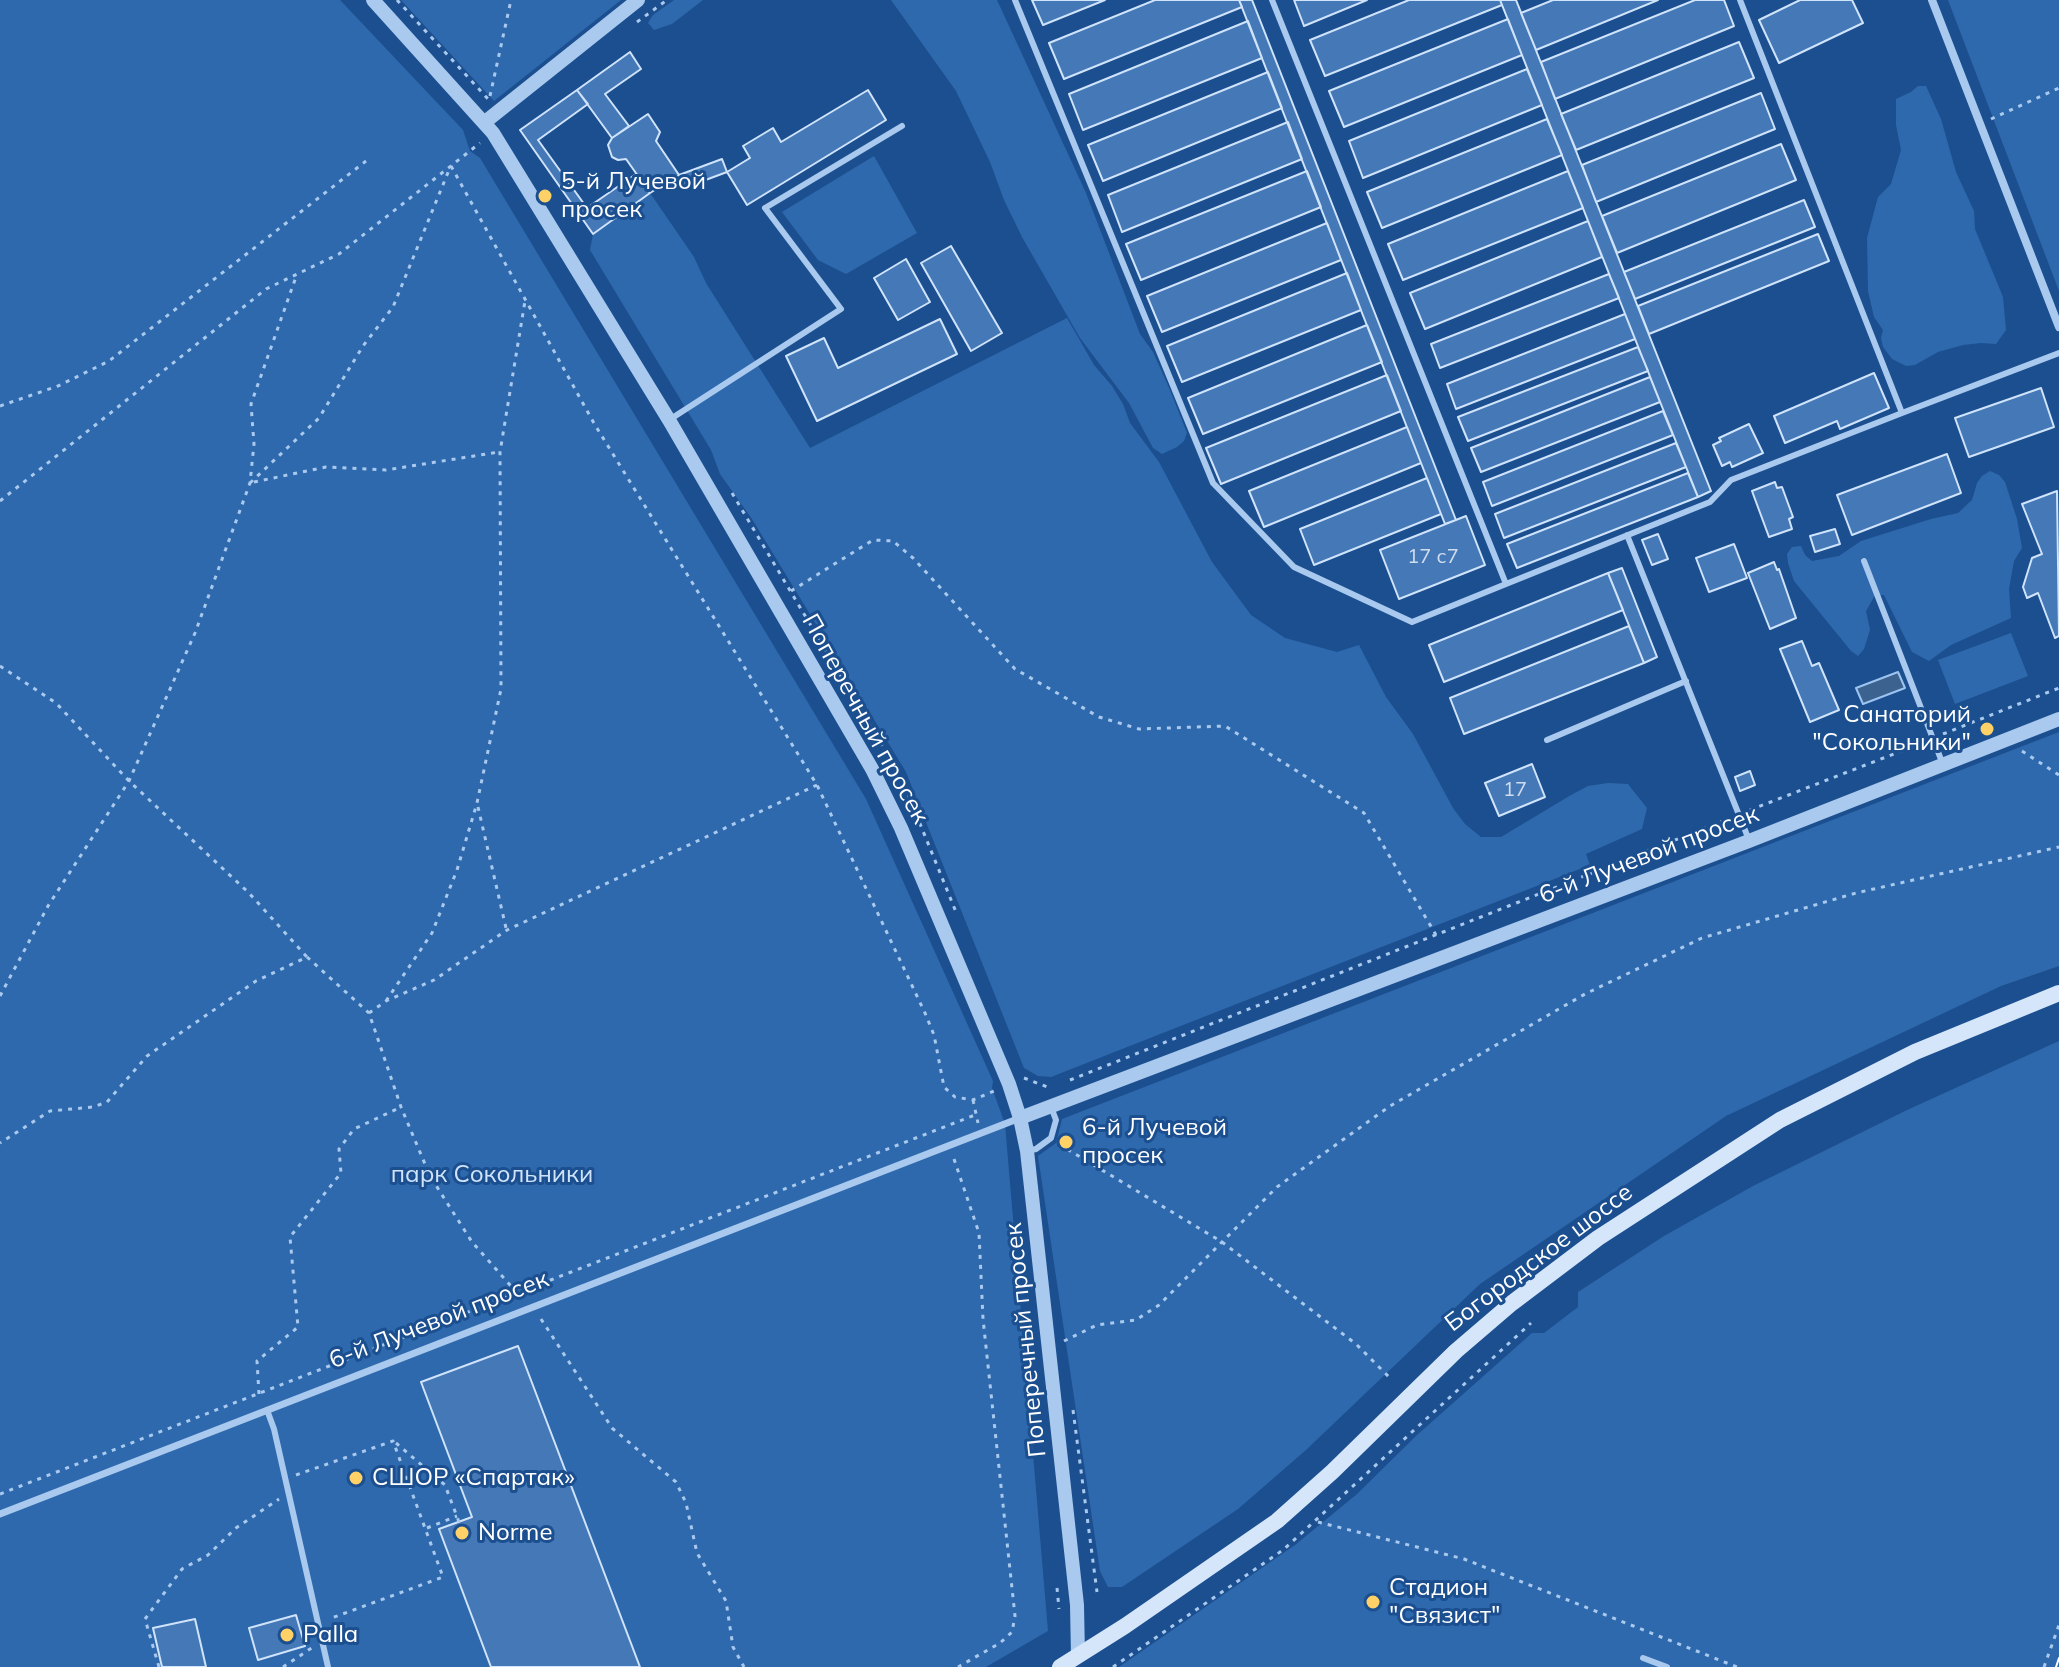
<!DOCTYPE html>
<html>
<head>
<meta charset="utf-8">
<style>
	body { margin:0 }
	canvas { display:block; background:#1b4f8f }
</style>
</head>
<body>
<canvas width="2059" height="1667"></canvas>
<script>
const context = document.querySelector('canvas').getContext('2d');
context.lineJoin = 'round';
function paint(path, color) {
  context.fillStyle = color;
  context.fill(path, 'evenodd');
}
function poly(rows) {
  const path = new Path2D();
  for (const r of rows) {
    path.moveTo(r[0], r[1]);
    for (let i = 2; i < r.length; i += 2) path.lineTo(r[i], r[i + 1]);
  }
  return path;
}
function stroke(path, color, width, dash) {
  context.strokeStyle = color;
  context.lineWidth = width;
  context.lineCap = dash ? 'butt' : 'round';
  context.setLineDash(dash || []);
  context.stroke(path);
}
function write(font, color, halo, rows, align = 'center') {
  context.font = font + ' Mulish,sans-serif';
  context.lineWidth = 6;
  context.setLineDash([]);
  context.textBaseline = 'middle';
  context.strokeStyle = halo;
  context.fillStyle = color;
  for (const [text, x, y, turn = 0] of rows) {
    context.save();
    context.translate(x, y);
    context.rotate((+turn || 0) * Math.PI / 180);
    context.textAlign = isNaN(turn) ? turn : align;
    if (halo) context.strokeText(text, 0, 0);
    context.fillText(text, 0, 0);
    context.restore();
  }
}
const green = poly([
	[0,0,340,0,463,130,470,151,480,158,866,799,993,1081,992,1088,1005,1124,1048,1631,986,1667,0,1667],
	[401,0,621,0,494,101],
	[674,0,703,0,672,24,654,30,648,23,653,15],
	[891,0,997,0,1086,193,1140,334,1153,352,1170,390,1187,433,1184,441,1177,447,1162,454,1153,448,1129,403,1080,338,1022,237,1004,200,990,162,956,91],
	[1948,0,2059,0,2059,291,1993,118],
	[1918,86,1926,86,1941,119,1956,172,1974,211,1975,229,2003,297,2006,330,1996,344,1981,343,1963,345,1938,352,1915,365,1906,366,1892,359,1883,347,1881,338,1883,330,1874,317,1868,291,1867,238,1878,197,1891,184,1901,150,1896,125,1896,99,1911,92],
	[874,156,917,233,846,274,818,260,782,212],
	[650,193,694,257,706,283,810,448,1067,318,1094,365,1112,386,1123,404,1130,423,1159,462,1212,562,1251,615,1285,638,1337,652,1359,645,1386,697,1413,734,1453,808,1465,824,1481,837,1501,837,1571,795,1588,786,1608,783,1628,784,1647,808,1642,829,1586,854,1590,865,1051,1077,1038,1076,1024,1068,906,772,752,519,720,474,711,450,590,250,593,234],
	[1990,471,1999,475,2005,482,2017,519,2022,548,2014,561,2009,589,2011,618,1951,645,1929,661,1912,652,1884,595,1875,595,1866,611,1870,630,1864,649,1858,656,1851,651,1794,581,1788,563,1787,554,1792,547,1801,546,1805,555,1812,561,1839,556,1861,541,1931,519,1958,513,1972,500,1977,483,1982,476],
	[2011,633,2028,676,1955,704,1938,660],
	[2059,732,2059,966,2001,986,1726,1116,1480,1284,1306,1450,1238,1509,1122,1587,1108,1587,1100,1571,1038,1156,1056,1143,1062,1119],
	[2059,1041,2059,1667,1119,1667,1295,1545,1357,1494,1417,1435,1532,1333,1544,1333,1578,1307,1578,1292,1664,1236,1753,1186,1907,1110]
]);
const water = poly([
	[1898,672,1905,688,1863,704,1856,688,1898,672]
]);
const building = poly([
	[1032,0,1105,0,1043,25,1032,0],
	[1155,0,1239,0,1242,7,1064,79,1049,43,1155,0],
	[1239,0,1252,0,1456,520,1445,524,1239,0],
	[1294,0,1367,0,1304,26,1294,0],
	[1409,0,1500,0,1502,5,1325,76,1310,40,1409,0],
	[1500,0,1516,0,1711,491,1698,497,1500,0],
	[1553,0,1658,0,1536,50,1521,13,1553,0],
	[1695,0,1724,0,1734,26,1555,99,1541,62,1695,0],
	[1800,0,1852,0,1863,23,1779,63,1759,20,1800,0],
	[1508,19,1522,55,1344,127,1329,91,1508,19],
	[1248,21,1262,58,1083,130,1069,94,1248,21],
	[1739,42,1754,78,1576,150,1561,114,1739,42],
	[630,52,641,69,605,94,629,126,612,138,577,90,630,52],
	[1527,69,1542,105,1363,178,1349,141,1527,69],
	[1268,72,1282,108,1103,181,1088,145,1268,72],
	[577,90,588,104,538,140,587,208,636,174,650,193,593,234,520,130,577,90],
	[868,90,886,120,747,205,727,172,750,158,743,146,773,128,781,142,868,90],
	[1761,93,1775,129,1596,202,1582,165,1761,93],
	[648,114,660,132,656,141,679,175,650,193,626,159,618,160,612,157,608,145,612,138,648,114],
	[1547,119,1562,155,1382,228,1367,192,1547,119],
	[1288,122,1302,159,1122,232,1108,195,1288,122],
	[1781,144,1796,180,1617,253,1602,216,1781,144],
	[722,159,727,172,684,188,679,175,722,159],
	[1307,171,1321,207,1141,280,1126,244,1307,171],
	[1568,171,1583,208,1403,280,1388,244,1568,171],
	[1804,200,1815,227,1635,299,1624,272,1804,200],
	[1588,221,1602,257,1425,329,1410,293,1588,221],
	[1327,223,1341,260,1162,332,1147,296,1327,223],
	[1818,234,1829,261,1649,334,1638,306,1818,234],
	[951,246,1002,333,971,351,921,263,951,246],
	[906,259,930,302,898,320,874,278,906,259],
	[1347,273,1361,310,1182,382,1167,346,1347,273],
	[1609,274,1619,298,1440,368,1431,344,1609,274],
	[1625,314,1635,339,1456,409,1447,384,1625,314],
	[940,319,957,354,817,421,786,356,824,338,838,368,940,319],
	[1367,325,1382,362,1203,434,1188,398,1367,325],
	[1638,347,1648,371,1468,441,1458,417,1638,347],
	[1874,373,1889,408,1840,429,1837,421,1785,443,1774,416,1874,373],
	[1387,375,1401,411,1221,484,1206,448,1387,375],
	[1650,377,1660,402,1481,472,1471,448,1650,377],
	[2041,388,2054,427,1969,457,1955,418,2041,388],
	[1663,411,1673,435,1492,506,1483,482,1663,411],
	[1749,424,1763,453,1732,467,1730,462,1722,466,1713,445,1721,441,1719,438,1749,424],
	[1407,427,1421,463,1264,527,1249,491,1407,427],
	[1676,443,1686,467,1504,538,1495,514,1676,443],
	[1947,454,1961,493,1852,535,1837,495,1947,454],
	[1688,473,1698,497,1517,568,1507,544,1688,473],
	[1427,478,1441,514,1314,565,1300,529,1427,478],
	[1775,482,1777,488,1782,487,1793,517,1789,519,1792,529,1769,537,1752,491,1775,482],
	[2057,491,2059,636,2055,638,2038,593,2027,598,2023,587,2032,558,2042,554,2022,504,2057,491],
	[1466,516,1485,565,1399,599,1380,550,1466,516],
	[1835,529,1840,544,1815,552,1810,536,1835,529],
	[1658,534,1668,559,1652,565,1642,540,1658,534],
	[1734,544,1747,578,1709,592,1696,558,1734,544],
	[1774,562,1777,570,1779,569,1796,618,1770,629,1748,573,1774,562],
	[1622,568,1657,657,1644,663,1608,573,1622,568],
	[1608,573,1623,610,1444,682,1429,645,1608,573],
	[1629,626,1644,663,1464,734,1450,698,1629,626],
	[1802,641,1812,666,1819,663,1839,710,1810,722,1780,649,1802,641],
	[1532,764,1545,797,1499,816,1485,783,1532,764],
	[1750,771,1755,785,1740,791,1735,777,1750,771],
	[518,1346,640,1667,491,1667,439,1529,472,1517,421,1382,518,1346],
	[296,1615,305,1646,258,1660,249,1628,296,1615],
	[195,1619,206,1667,162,1667,153,1628,195,1619]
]);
const path = poly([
	[397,0,489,100],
	[637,22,667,0],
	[490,96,511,0],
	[1991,119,2059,88],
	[451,166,595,425,817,785,925,1013,934,1035,944,1087,955,1097,973,1100,994,1091],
	[0,406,58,386,109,361,366,161],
	[254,482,326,467,386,470,499,452],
	[250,483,319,418,363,346,393,307,449,170],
	[732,493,901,777,956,912],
	[0,501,266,289,339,254,480,143],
	[791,591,873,540,893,541,913,558,1015,669,1099,717,1139,729,1225,726,1364,813,1436,935],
	[0,666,56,703,129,781,249,893,307,957,256,981,147,1056,107,1102,93,1107,50,1111,0,1143],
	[1943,734,2059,688],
	[2022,751,2059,775],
	[478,807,506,928],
	[1750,810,1922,743],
	[307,957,369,1013,401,1107,430,1176,472,1242,517,1293],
	[0,996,48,906,129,781,195,633,250,483,254,444,251,404,297,274],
	[386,1001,432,933,457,870,477,803,501,689,500,452,525,301],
	[369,1013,386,1001,434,980,507,930,817,785],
	[1024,1078,1050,1088],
	[1070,1080,1728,819],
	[973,1100,978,1123],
	[1059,1148,1062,1146,1222,1242,1356,1344,1390,1378],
	[954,1159,979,1233,983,1319,1015,1616,1012,1632,1000,1643,958,1667],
	[541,1319,612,1428,676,1482,686,1503,697,1553,726,1601,733,1647,744,1667],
	[1064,1341,1097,1325,1136,1320,1159,1305,1277,1187,1390,1106,1585,994,1702,938,1856,893,2059,847],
	[259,1394,257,1361,298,1327,290,1237,341,1173,339,1149,354,1129,401,1107],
	[1073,1410,1097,1592],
	[396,1443,445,1485,459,1522],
	[296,1475,393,1441,443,1577,329,1619],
	[0,1494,975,1115],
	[1318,1522,1464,1559,1737,1667],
	[427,1528,457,1516],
	[1057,1588,1059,1609],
	[159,1667,145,1619,182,1569,208,1555,236,1528,279,1499],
	[283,1667,313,1647],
	[1113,1667,1283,1550,1531,1323],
	[2044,1667,2059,1625]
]);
const service = poly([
	[1015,0,1213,483,1294,567,1412,622,1506,584],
	[1272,0,1506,584,1710,502,1731,480,1902,413,1740,0],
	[1902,413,2059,353],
	[669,420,841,309,765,208,902,126],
	[1627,535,1749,840],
	[1864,561,1942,762],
	[1547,740,1686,681],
	[1027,1151,1036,1149,1051,1138,1056,1120,1051,1107],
	[267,1410,274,1429,328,1667],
	[1643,1658,1667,1667]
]);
const pedestrian = poly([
	[0,1514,1020,1118]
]);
const minor = poly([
	[1932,0,2059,327]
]);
const tertiary = poly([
	[373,0,493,133,669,420,872,769,901,828,1009,1084,1020,1118,1027,1151,1077,1605,1078,1656],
	[485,122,638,0],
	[1020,1118,1749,841,2059,719]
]);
const secondary = poly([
	[1060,1667,1125,1626,1277,1521,1332,1472,1456,1351,1512,1303,1598,1238,1780,1120,1915,1052,2059,993]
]);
const tram = poly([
	[2056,1667,2059,1658]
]);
const markers = [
	[545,196,8,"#ffd166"],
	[1987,729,8,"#ffd166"],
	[1066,1142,8,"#ffd166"],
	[356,1478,8,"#ffd166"],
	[462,1533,8,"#ffd166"],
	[1373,1602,8,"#ffd166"],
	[287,1635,8,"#ffd166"]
];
const numberNames = [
	["17 с7",1433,557],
	["17",1515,790]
];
const poiNames = [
	["5-й Лучевой",561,182],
	["просек",561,210],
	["Санаторий",1971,715,"right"],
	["\"Сокольники\"",1971,743,"right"],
	["6-й Лучевой",1082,1128],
	["просек",1082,1156],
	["СШОР «Спартак»",372,1478],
	["Norme",478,1533],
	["Стадион",1389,1588],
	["\"Связист\"",1389,1616],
	["Palla",303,1635]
];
const streetNames = [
	["Поперечный просек",865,719,61],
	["6-й Лучевой просек",1649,855,-21],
	["Богородское шоссе",1539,1258,-37],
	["6-й Лучевой просек",439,1320,-21],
	["Поперечный просек",1026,1340,-96]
];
const parkNames = [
	["парк Сокольники",492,1175]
];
paint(green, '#2e69ad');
paint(water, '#3c6290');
stroke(water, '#9cc4f0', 2);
paint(building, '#4478b7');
stroke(building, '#cfe3fa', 2);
stroke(path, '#a9c9ee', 3, [4, 6]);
stroke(service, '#a9c9ee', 6);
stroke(pedestrian, '#a9c9ee', 7);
stroke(minor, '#a9c9ee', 8);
stroke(tertiary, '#a9c9ee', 14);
stroke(secondary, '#d6e6fa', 16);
stroke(tram, '#fff', 2);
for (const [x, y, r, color] of markers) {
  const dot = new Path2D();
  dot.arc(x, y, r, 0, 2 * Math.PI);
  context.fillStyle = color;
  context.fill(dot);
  stroke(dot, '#1b4f8f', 3);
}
write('20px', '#d0dded', null, numberNames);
write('24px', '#fff', '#1b4f8f', poiNames, 'left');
write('24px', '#fff', '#1b4f8f', streetNames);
write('24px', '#cfe3fa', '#1b4f8f', parkNames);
</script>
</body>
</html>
